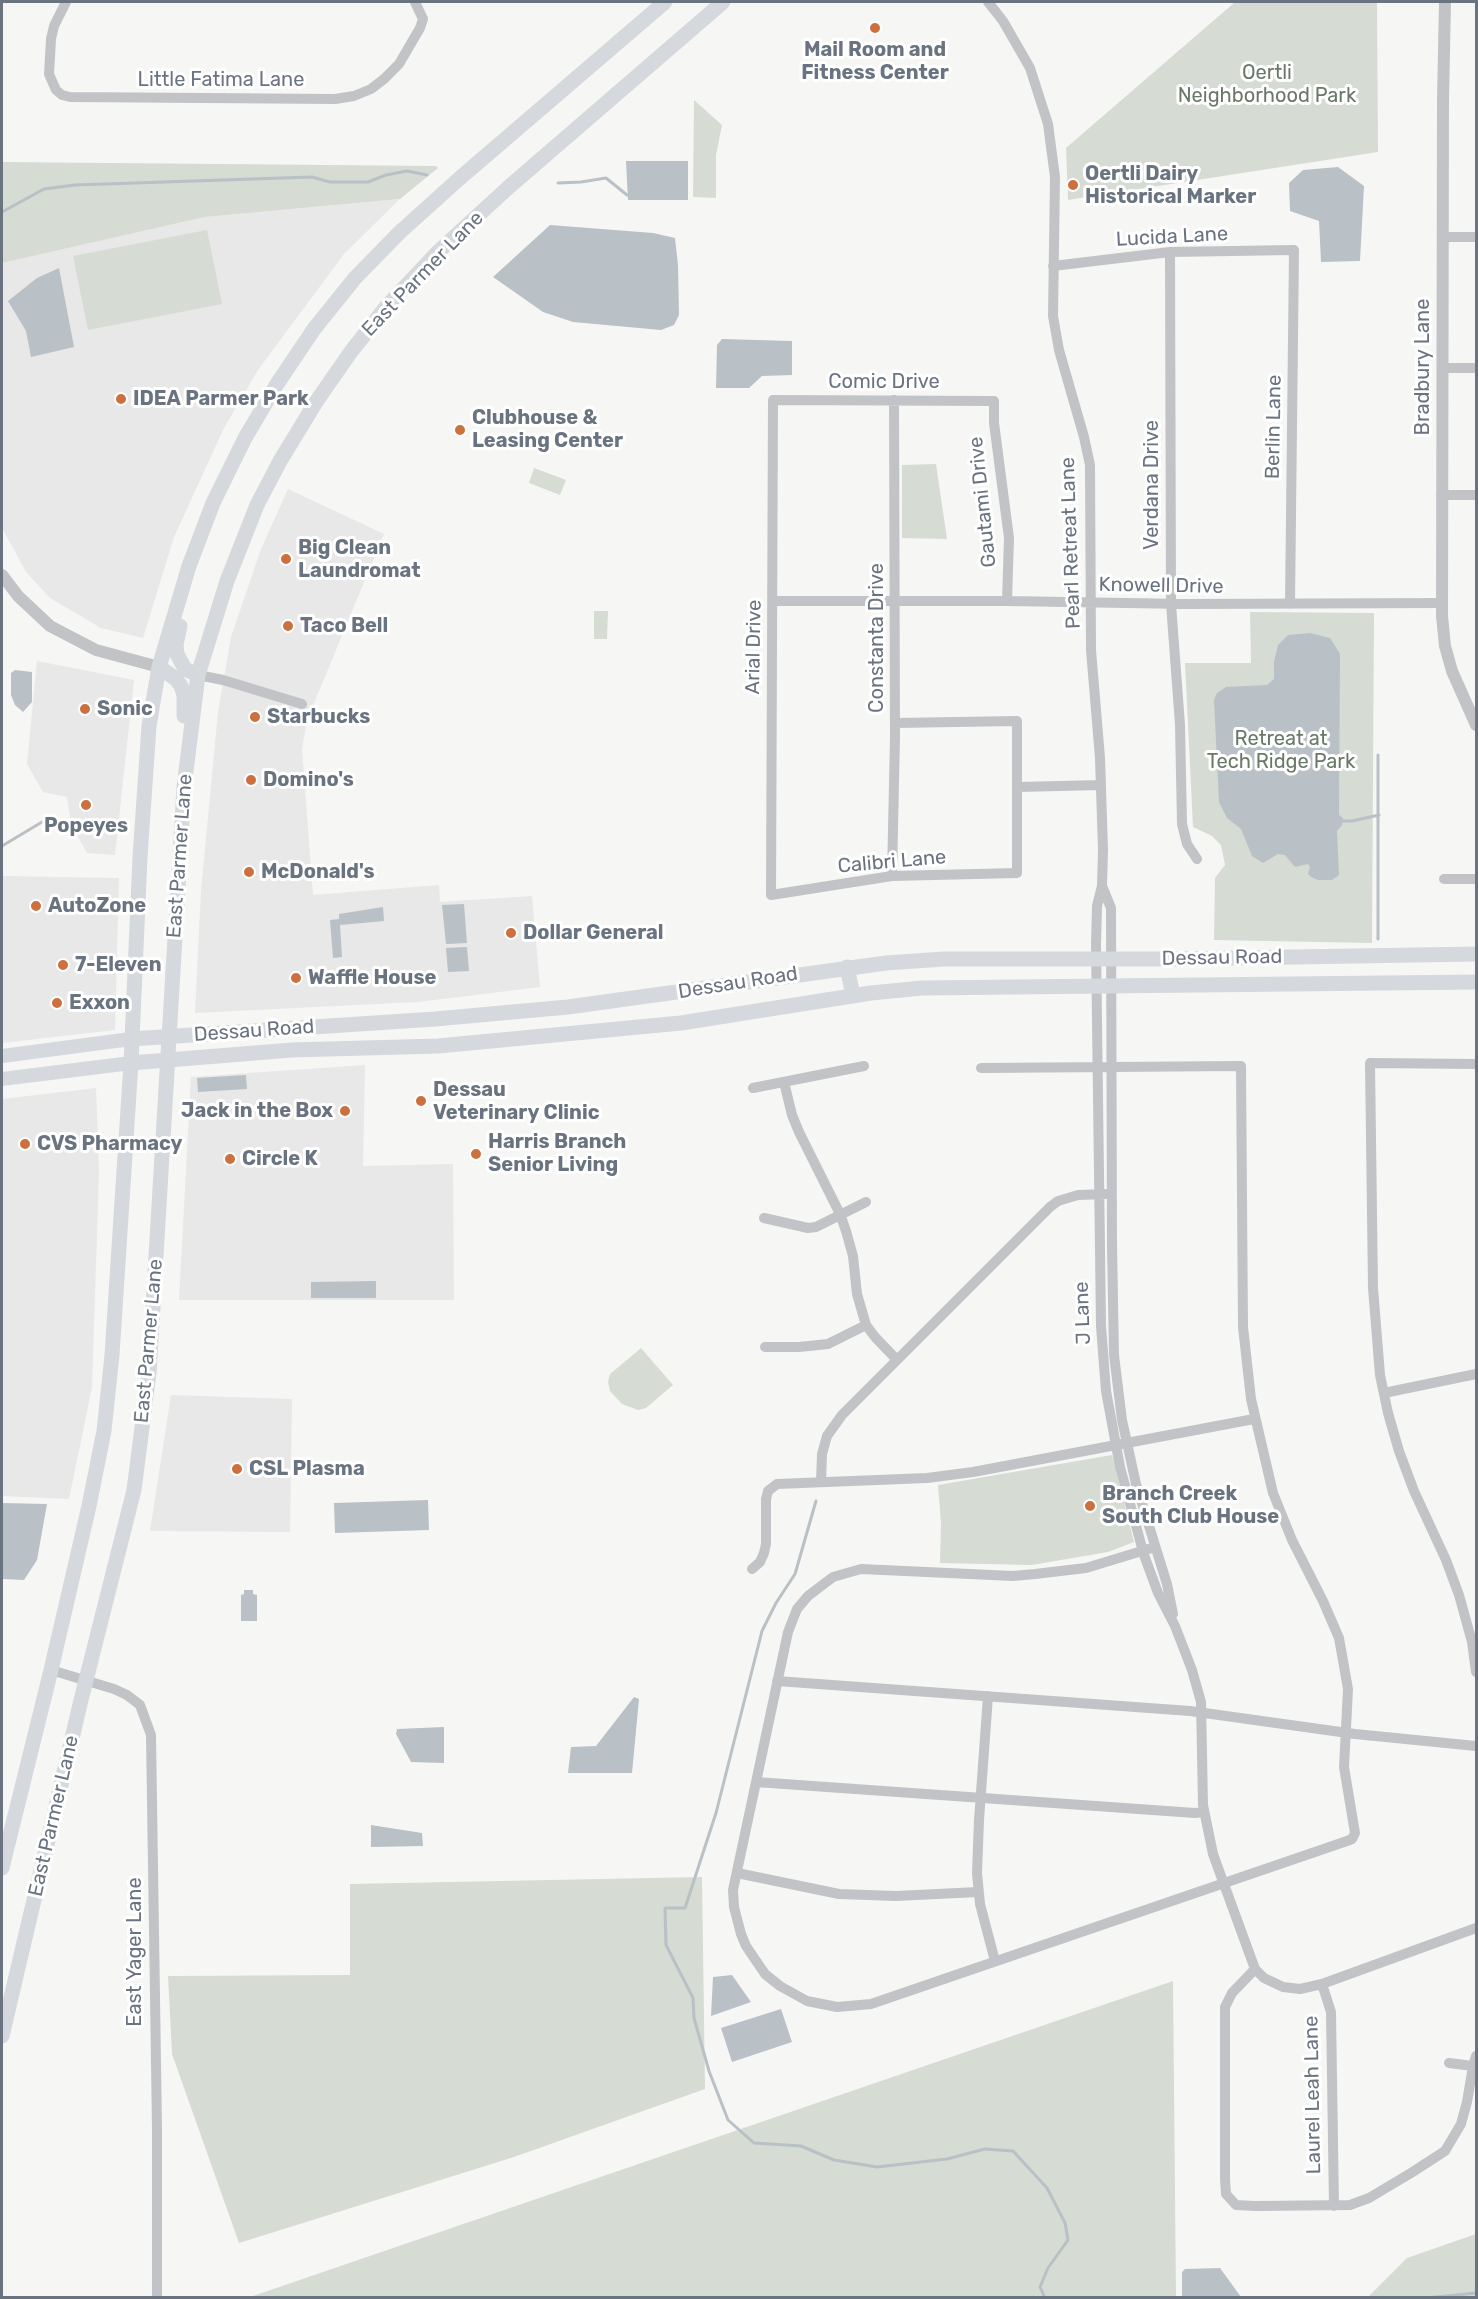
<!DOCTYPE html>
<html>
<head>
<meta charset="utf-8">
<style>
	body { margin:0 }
	#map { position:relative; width:1478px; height:2299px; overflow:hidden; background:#f6f7f4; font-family:Rubik,sans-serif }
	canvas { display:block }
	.frame { position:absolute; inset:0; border:3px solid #6a7481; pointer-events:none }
</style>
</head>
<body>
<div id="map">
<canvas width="1478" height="2299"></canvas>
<div class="frame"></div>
</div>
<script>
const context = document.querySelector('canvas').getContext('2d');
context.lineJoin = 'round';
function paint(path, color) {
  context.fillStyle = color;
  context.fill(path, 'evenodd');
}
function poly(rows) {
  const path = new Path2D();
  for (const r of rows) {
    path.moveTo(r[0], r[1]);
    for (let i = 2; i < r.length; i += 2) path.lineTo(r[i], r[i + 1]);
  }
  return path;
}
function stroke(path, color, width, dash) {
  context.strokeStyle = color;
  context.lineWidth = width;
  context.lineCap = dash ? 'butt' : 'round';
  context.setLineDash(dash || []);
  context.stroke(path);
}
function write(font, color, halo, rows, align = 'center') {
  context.font = font + ' Rubik,sans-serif';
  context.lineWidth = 6;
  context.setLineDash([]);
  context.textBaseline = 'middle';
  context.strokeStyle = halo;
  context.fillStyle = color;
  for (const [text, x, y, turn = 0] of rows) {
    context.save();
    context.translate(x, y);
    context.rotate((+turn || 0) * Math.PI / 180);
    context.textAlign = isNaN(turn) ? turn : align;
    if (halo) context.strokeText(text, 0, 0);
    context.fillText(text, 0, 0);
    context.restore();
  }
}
const built = poly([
	[400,199,344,254,258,370,224,428,174,537,143,638,101,628,50,598,26,572,2,528,2,263,205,217],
	[288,489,384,534,307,720,302,749,313,895,439,885,440,902,532,896,540,987,418,1002,195,1013,201,891,218,712,231,637,261,549],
	[37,661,134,680,115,855,87,853,71,824,67,797,43,792,27,764],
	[2,876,119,878,115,1030,2,1043],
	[365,1065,363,1166,453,1164,454,1300,179,1300,191,1077],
	[96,1088,99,1171,92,1387,69,1499,2,1496,2,1099],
	[171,1395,292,1399,290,1532,150,1531]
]);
const green = poly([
	[1235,2,1377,2,1378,152,1068,200,1066,148],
	[694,100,722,125,716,155,716,198,693,197],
	[2,162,436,166,438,168,400,199,205,217,2,263],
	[207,230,222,304,88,330,73,256],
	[936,464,947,539,902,538,902,465],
	[534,468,566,480,560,495,529,483],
	[594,611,608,611,607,639,594,639],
	[1250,612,1374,613,1372,943,1214,940,1215,878,1225,865,1221,845,1212,836,1193,827,1185,663,1251,663],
	[641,1348,673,1385,646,1408,638,1410,622,1404,610,1391,608,1382,610,1374],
	[1112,1455,1134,1542,1108,1552,1032,1565,940,1563,941,1523,938,1485],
	[702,1877,705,2089,514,2157,239,2243,172,2054,168,1976,350,1975,350,1884],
	[1173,1981,1176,2297,250,2297],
	[1476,2234,1476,2297,1368,2297,1407,2258]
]);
const water = poly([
	[626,161,688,161,688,200,628,200],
	[1338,167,1364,186,1360,261,1321,262,1319,221,1290,211,1289,183,1303,170],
	[550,225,653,233,675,238,678,265,679,315,674,325,661,330,573,322,543,312,493,277],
	[59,268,74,347,31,357,26,331,8,301,37,278],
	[722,339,792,341,792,375,762,376,749,388,716,388,717,345],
	[1310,633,1330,638,1340,654,1339,815,1343,818,1342,825,1337,831,1339,875,1332,880,1318,880,1311,877,1308,874,1310,867,1308,864,1295,867,1285,855,1278,854,1263,863,1252,856,1241,829,1227,818,1219,802,1214,700,1217,693,1226,687,1267,685,1274,679,1274,662,1278,645,1288,635],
	[15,670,32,672,32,702,23,712,15,705,11,695,11,673],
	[464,904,467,943,446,944,442,905],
	[383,907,384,921,340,925,342,957,333,958,330,920,339,919,339,914],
	[467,947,469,971,448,972,446,948],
	[246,1075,247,1089,198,1092,197,1078],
	[376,1281,376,1298,311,1298,311,1282],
	[428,1500,429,1530,335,1533,334,1503],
	[2,1503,47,1504,37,1560,24,1580,2,1579],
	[244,1590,253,1590,253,1594,257,1595,257,1621,241,1621,241,1595,244,1594],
	[634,1697,639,1699,632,1773,568,1773,571,1747,596,1746],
	[444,1727,444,1763,411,1762,396,1734,397,1729],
	[371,1825,422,1833,423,1846,371,1847],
	[732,1975,751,2002,711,2016,713,1977],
	[781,2009,792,2042,732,2062,721,2028],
	[1220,2268,1241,2297,1182,2297,1182,2272,1185,2269]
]);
const stream = poly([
	[558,183,581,182,606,178,627,195],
	[2,212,44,189,75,185,312,177,330,182,368,182,386,175,407,171,427,175],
	[1378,755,1378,939],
	[1340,821,1352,821,1379,815],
	[2,846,47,819],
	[816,1501,795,1574,776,1603,762,1631,716,1813,685,1908,665,1908,666,1945,693,1998,694,2018,709,2071,728,2120,754,2143,801,2146,834,2160,877,2167,947,2159,985,2149,1013,2151,1047,2188,1065,2223,1068,2240,1048,2268,1040,2287,1045,2298],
	[1426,2298,1476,2293]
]);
const minor = poly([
	[66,2,54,26,51,39,49,74,56,90,62,95,70,97,335,99,354,96,371,89,384,79,399,64,420,28,423,19,415,2],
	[988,2,1003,21,1030,68,1048,124,1055,177,1053,316,1059,350,1084,437,1090,465,1091,650,1100,758,1103,850,1102,886,1097,906,1096,944,1101,1326,1106,1391,1120,1467,1144,1555,1158,1593,1175,1626,1192,1670,1201,1702,1203,1805,1213,1854,1255,1969,1264,1978,1283,1987,1300,1989,1322,1984,1476,1928],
	[1442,237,1476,237],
	[1170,252,1171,604,1180,725,1182,824,1187,844,1197,859],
	[1053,266,1170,252,1294,250,1290,604],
	[1443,368,1476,368],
	[1441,495,1476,495],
	[773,601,1007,601,1185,604,1441,603],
	[198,675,223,680,302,704],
	[895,723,1017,721,1017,873,892,876,771,895,773,400,994,401,994,423,1009,538,1007,601],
	[1018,787,1101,785],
	[892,876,895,737,894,400],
	[1444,879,1476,879],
	[1102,886,1111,908,1112,1245,1114,1355,1122,1420,1136,1484,1167,1584,1173,1614],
	[1476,1064,1370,1063,1373,1288,1380,1375,1388,1413,1399,1451,1414,1491,1446,1560,1459,1595,1472,1642,1476,1672],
	[981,1068,1241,1066,1243,1327,1251,1399,1273,1493,1292,1540,1323,1601,1339,1638,1348,1689,1344,1767,1355,1833,1352,1839,1347,1841,871,2004,837,2007,807,2001,780,1986,765,1974,746,1946,741,1934,734,1907,733,1890,788,1632,797,1609,808,1596,833,1577,861,1569,1013,1576,1035,1574,1086,1568,1155,1547],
	[784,1082,792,1115,799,1132,840,1214,846,1231,853,1256,857,1294,866,1325,875,1337,897,1360],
	[753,1088,864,1066],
	[764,1218,808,1228,816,1227,866,1202],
	[765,1347,799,1347,828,1344,866,1325],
	[1384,1393,1476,1374],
	[821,1482,822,1454,827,1436,842,1415,1050,1207,1058,1201,1078,1195,1106,1194],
	[752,1569,760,1562,764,1553,766,1544,766,1499,768,1491,777,1484,927,1478,973,1472,1254,1419],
	[51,1670,114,1689,127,1695,140,1705,151,1735,157,2128,157,2298],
	[777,1681,1190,1711,1355,1734,1476,1746],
	[988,1696,979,1820,977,1873,980,1904,995,1961],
	[756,1782,1195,1813,1204,1812],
	[737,1873,839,1894,896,1896,978,1892],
	[1255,1969,1232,1993,1225,2007,1225,2179,1226,2194,1236,2205,1255,2206,1350,2205,1369,2198,1411,2173,1445,2151,1461,2124,1467,2102,1473,2066,1476,2056],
	[1322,1984,1331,2012,1334,2206],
	[1449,2063,1473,2066]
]);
const tertiary = poly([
	[1445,2,1443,100,1442,616,1445,646,1452,671,1476,725],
	[2,575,18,596,50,626,96,650,159,667]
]);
const secondary = poly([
	[2,1056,131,1039],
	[2,1079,131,1063]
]);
const primary = poly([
	[180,626,176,644,177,654,185,669,198,675],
	[159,667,176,679,181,686,184,695,184,716],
	[847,967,853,996],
	[131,1039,435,1019,568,1007,886,963,944,959,1173,959,1476,954],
	[131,1063,292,1050,438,1046,681,1023,871,993,922,988,1476,982],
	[2,1868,51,1670,89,1506,104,1431,112,1355,131,1063,140,857,149,726,159,667,189,566,213,503,245,438,277,384,314,329,355,278,400,232,460,178,665,2],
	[2,2036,81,1700,134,1490,149,1373,184,787,198,675,227,581,257,505,280,461,316,402,350,353,387,306,439,251,510,186,723,2]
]);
const markers = [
	[875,28,6,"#cc703f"],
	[1073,185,6,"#cc703f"],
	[121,399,6,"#cc703f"],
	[460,430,6,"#cc703f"],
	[286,559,6,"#cc703f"],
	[288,626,6,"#cc703f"],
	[85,709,6,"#cc703f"],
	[255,717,6,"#cc703f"],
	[251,780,6,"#cc703f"],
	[86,805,6,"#cc703f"],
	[249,872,6,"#cc703f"],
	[36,906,6,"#cc703f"],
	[511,933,6,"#cc703f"],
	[63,965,6,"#cc703f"],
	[296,978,6,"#cc703f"],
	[57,1003,6,"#cc703f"],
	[421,1101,6,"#cc703f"],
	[345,1111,6,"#cc703f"],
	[25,1144,6,"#cc703f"],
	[476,1154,6,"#cc703f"],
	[230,1159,6,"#cc703f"],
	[237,1469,6,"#cc703f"],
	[1090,1506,6,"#cc703f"]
];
const poiNames = [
	["Mail Room and",875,50,"center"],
	["Fitness Center",875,73,"center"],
	["Oertli Dairy",1085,174],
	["Historical Marker",1085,197],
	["IDEA Parmer Park",133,399],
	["Clubhouse &",472,418],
	["Leasing Center",472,441],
	["Big Clean",298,548],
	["Laundromat",298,571],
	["Taco Bell",300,626],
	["Sonic",97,709],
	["Starbucks",267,717],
	["Domino's",263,780],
	["Popeyes",86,826,"center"],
	["McDonald's",261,872],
	["AutoZone",48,906],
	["Dollar General",523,933],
	["7-Eleven",75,965],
	["Waffle House",308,978],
	["Exxon",69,1003],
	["Dessau",433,1090],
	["Veterinary Clinic",433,1113],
	["Jack in the Box",333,1111,"right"],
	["Harris Branch",488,1142],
	["Senior Living",488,1165],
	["CVS Pharmacy",37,1144],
	["Circle K",242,1159],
	["CSL Plasma",249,1469],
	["Branch Creek",1102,1494],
	["South Club House",1102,1517]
];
const parkNames = [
	["Oertli",1267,73],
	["Neighborhood Park",1267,96],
	["Retreat at",1281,739],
	["Tech Ridge Park",1281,762]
];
const streetNames = [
	["Little Fatima Lane",221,80],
	["Lucida Lane",1172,237,-3],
	["East Parmer Lane",423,274,-46],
	["Bradbury Lane",1423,367,-90],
	["Comic Drive",884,382],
	["Berlin Lane",1274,427,-89],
	["Verdana Drive",1152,485,-90],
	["Gautami Drive",983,502,-96],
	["Pearl Retreat Lane",1071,543,-92],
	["Knowell Drive",1161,586,1],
	["Constanta Drive",877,638,-90],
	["Arial Drive",754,647,-89],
	["East Parmer Lane",180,856,-86],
	["Calibri Lane",892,862,-5],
	["Dessau Road",1222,958,-1],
	["Dessau Road",738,983,-9],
	["Dessau Road",254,1031,-4],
	["J Lane",1083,1313,-92],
	["East Parmer Lane",149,1341,-85],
	["East Parmer Lane",54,1816,-77],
	["East Yager Lane",135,1952,-90],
	["Laurel Leah Lane",1313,2095,-91]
];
paint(built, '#e7e8e7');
paint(green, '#d6dbd4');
paint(water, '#b9c0c6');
stroke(stream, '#b9c0c6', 3);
stroke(minor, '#c1c3c7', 10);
stroke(tertiary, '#c1c3c7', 12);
stroke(secondary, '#d5d8dc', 14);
stroke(primary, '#d5d8dc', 15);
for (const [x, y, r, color] of markers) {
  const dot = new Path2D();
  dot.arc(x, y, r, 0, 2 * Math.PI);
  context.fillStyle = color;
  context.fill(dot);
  stroke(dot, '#fff', 2);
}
write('bold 20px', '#6a7481', '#fff', poiNames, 'left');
write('20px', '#697968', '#fff', parkNames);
write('20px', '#6a7481', '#fff', streetNames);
</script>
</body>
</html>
